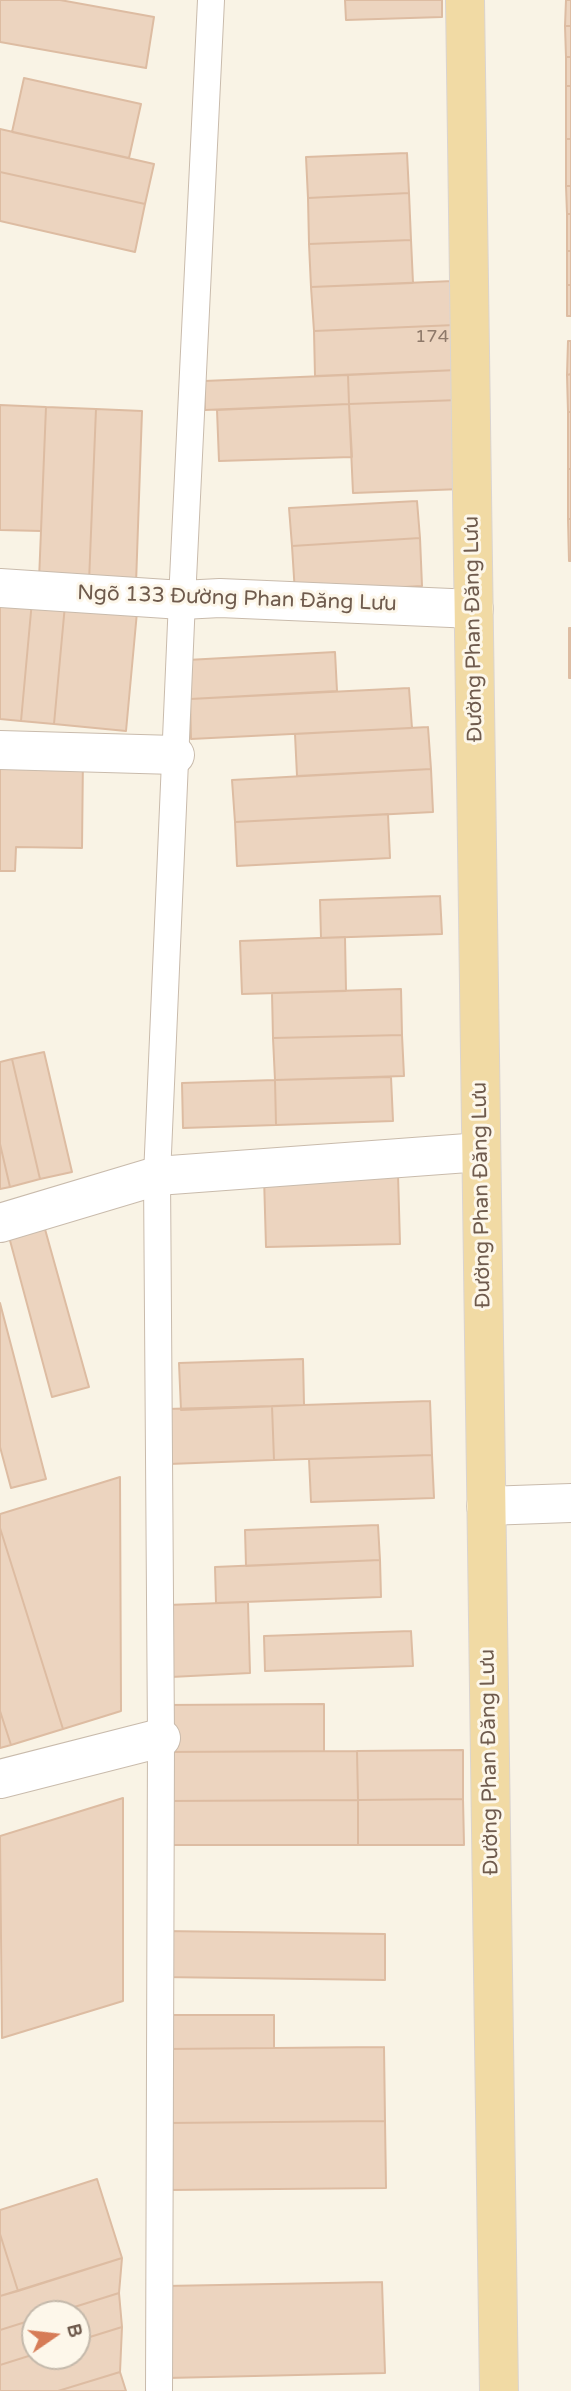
<!DOCTYPE html>
<html>
<head>
<meta charset="utf-8">
<style>
	body { margin:0 }
	#map { position:relative; width:571px; height:2391px; overflow:hidden; background:#f9f3e5; font-family:"Varela Round",sans-serif }
	canvas { display:block }
	.north { position:absolute; left:21px; top:2300px; width:70px; height:70px; box-sizing:border-box; background:#fdf7ea; border:2px solid #c4b9ab; border-radius:50%; rotate:76deg; font-size:19px; font-weight:700; line-height:28px; text-align:center; color:#6f5b4d }
	.north::after { content:''; display:block; margin:auto; width:24px; height:32px; background:#d67c57; clip-path:polygon(50% 0,100% 100%,50% 72%,0 100%) }
</style>
</head>
<body>
<div id="map">
<canvas width="571" height="2391"></canvas>
<div class="north">B</div>
</div>
<script>
const context = document.querySelector('canvas').getContext('2d');
context.lineJoin = 'round';
function paint(path, color) {
  context.fillStyle = color;
  context.fill(path, 'evenodd');
}
function poly(rows) {
  const path = new Path2D();
  for (const r of rows) {
    path.moveTo(r[0], r[1]);
    for (let i = 2; i < r.length; i += 2) path.lineTo(r[i], r[i + 1]);
  }
  return path;
}
function stroke(path, color, width, dash) {
  context.strokeStyle = color;
  context.lineWidth = width;
  context.lineCap = dash ? 'butt' : 'round';
  context.setLineDash(dash || []);
  context.stroke(path);
}
function write(font, color, halo, rows, align = 'center') {
  context.font = font + ' "Varela Round",sans-serif';
  context.lineWidth = 6;
  context.setLineDash([]);
  context.textBaseline = 'middle';
  context.strokeStyle = halo;
  context.fillStyle = color;
  for (const [text, x, y, turn = 0] of rows) {
    context.save();
    context.translate(x, y);
    context.rotate((+turn || 0) * Math.PI / 180);
    context.textAlign = isNaN(turn) ? turn : align;
    if (halo) context.strokeText(text, 0, 0);
    context.fillText(text, 0, 0);
    context.restore();
  }
}
const building = poly([
	[0,0,60,0,154,17,146,68,0,42,0,0],
	[345,0,442,0,442,17,346,20,345,0],
	[566,0,571,0,571,26,565,26,566,0],
	[565,26,571,26,571,57,566,57,565,26],
	[566,57,571,57,571,86,566,86,566,57],
	[24,78,141,104,129,158,12,132,24,78],
	[566,86,571,86,571,139,566,139,566,86],
	[0,129,154,164,145,204,0,172,0,129],
	[566,139,571,139,571,186,566,186,566,139],
	[407,153,409,193,308,198,306,157,407,153],
	[0,172,145,204,135,252,0,221,0,172],
	[566,186,571,186,571,214,567,214,566,186],
	[409,193,411,240,309,244,308,198,409,193],
	[567,214,571,214,571,251,567,251,567,214],
	[411,240,413,283,311,287,309,244,411,240],
	[567,251,571,251,571,285,567,285,567,251],
	[453,281,455,325,314,331,311,287,453,281],
	[567,285,571,285,571,316,567,316,567,285],
	[455,325,457,370,315,376,314,331,455,325],
	[568,341,571,341,571,374,567,375,568,341],
	[457,370,459,400,349,404,348,375,457,370],
	[571,374,571,412,568,412,567,375,571,374],
	[348,375,349,404,205,410,204,381,348,375],
	[459,400,462,489,353,493,349,404,459,400],
	[349,404,352,457,219,461,217,410,349,404],
	[0,405,46,407,41,531,0,530,0,405],
	[46,407,96,409,89,582,39,580,46,407],
	[96,409,142,411,136,584,89,582,96,409],
	[568,412,571,412,571,469,568,469,568,412],
	[568,469,571,469,571,519,568,519,568,469],
	[417,501,420,538,292,546,289,508,417,501],
	[568,519,571,519,571,561,569,561,568,519],
	[420,538,422,586,295,593,292,546,420,538],
	[0,599,32,601,21,721,0,719,0,599],
	[32,601,65,605,54,724,21,721,32,601],
	[65,605,137,612,126,731,54,724,65,605],
	[569,628,571,628,571,678,569,678,569,628],
	[335,652,337,691,190,699,187,660,335,652],
	[409,688,412,728,191,739,190,699,409,688],
	[428,727,431,769,297,776,295,734,428,727],
	[0,754,83,755,82,848,16,847,15,871,0,871,0,754],
	[431,769,433,812,235,822,232,780,431,769],
	[388,814,390,858,237,866,235,822,388,814],
	[440,896,442,934,321,938,320,900,440,896],
	[345,937,346,991,242,994,240,941,345,937],
	[401,989,402,1035,273,1038,272,993,401,989],
	[402,1035,404,1076,275,1080,273,1038,402,1035],
	[44,1052,72,1172,40,1179,12,1059,44,1052],
	[12,1059,40,1179,10,1187,0,1144,0,1062,12,1059],
	[391,1077,393,1121,276,1125,275,1080,391,1077],
	[275,1080,276,1125,183,1128,182,1083,275,1080],
	[0,1144,10,1187,0,1189,0,1144],
	[398,1174,400,1244,266,1247,264,1177,398,1174],
	[43,1222,89,1387,52,1397,8,1233,43,1222],
	[0,1303,46,1479,11,1488,0,1447,0,1303],
	[303,1359,304,1405,181,1410,179,1363,303,1359],
	[430,1401,432,1455,274,1460,272,1406,430,1401],
	[272,1406,274,1460,169,1464,167,1409,272,1406],
	[432,1455,434,1498,311,1502,309,1459,432,1455],
	[120,1477,121,1711,63,1729,0,1528,0,1514,120,1477],
	[378,1525,380,1560,246,1566,245,1530,378,1525],
	[0,1528,63,1729,11,1745,0,1711,0,1528],
	[380,1560,381,1597,216,1603,215,1567,380,1560],
	[248,1602,250,1673,171,1677,168,1605,248,1602],
	[411,1631,413,1666,265,1671,264,1636,411,1631],
	[324,1704,324,1751,165,1752,165,1705,324,1704],
	[0,1711,11,1745,0,1748,0,1711],
	[463,1750,463,1799,358,1800,357,1751,463,1750],
	[357,1751,358,1800,166,1801,165,1752,357,1751],
	[123,1798,123,2001,2,2038,0,1836,123,1798],
	[463,1799,464,1845,358,1845,358,1800,463,1799],
	[358,1800,358,1845,166,1845,166,1801,358,1800],
	[162,1931,385,1934,385,1980,162,1977,162,1931],
	[167,2015,274,2015,274,2048,166,2049,167,2015],
	[384,2047,385,2121,167,2123,166,2049,384,2047],
	[385,2121,386,2188,168,2190,167,2123,385,2121],
	[97,2179,122,2258,18,2291,0,2234,0,2210,97,2179],
	[0,2234,18,2291,0,2296,0,2234],
	[122,2258,119,2293,52,2314,35,2314,35,2319,0,2330,0,2296,122,2258],
	[382,2282,385,2373,167,2378,165,2286,382,2282],
	[119,2293,122,2327,77,2341,77,2314,52,2314,119,2293],
	[35,2319,35,2354,0,2365,0,2330,35,2319],
	[122,2327,120,2372,58,2391,0,2391,0,2365,35,2354,77,2356,77,2341,122,2327],
	[120,2372,126,2391,58,2391,120,2372]
]);
const service = poly([
	[159,2391,161,1738,157,1176,182,600,211,0]
]);
const minor = poly([
	[0,588,182,600,220,598,474,609],
	[0,750,175,755],
	[0,1223,157,1176,481,1152],
	[486,1506,571,1503],
	[0,1779,161,1738]
]);
const primary = poly([
	[465,0,499,2391]
]);
const numberNames = [
	["174",432,337]
];
const streetNames = [
	["Ngõ 133 Đường Phan Đăng Lưu",237,599,2],
	["Đường Phan Đăng Lưu",474,629,-91],
	["Đường Phan Đăng Lưu",482,1195,-91],
	["Đường Phan Đăng Lưu",490,1762,-91]
];
paint(building, '#ecd4bf');
stroke(building, '#ddbca2', 2);
stroke(service, '#c9bbac', 28);
stroke(minor, '#c9bbac', 40);
stroke(primary, '#dad4d1', 40);
stroke(service, '#fff', 26);
stroke(minor, '#fff', 38);
stroke(primary, '#f1daa4', 38);
write('18px', '#8e796a', null, numberNames);
write('21px', '#6f5b4d', '#fdf7ea', streetNames);
</script>
</body>
</html>
